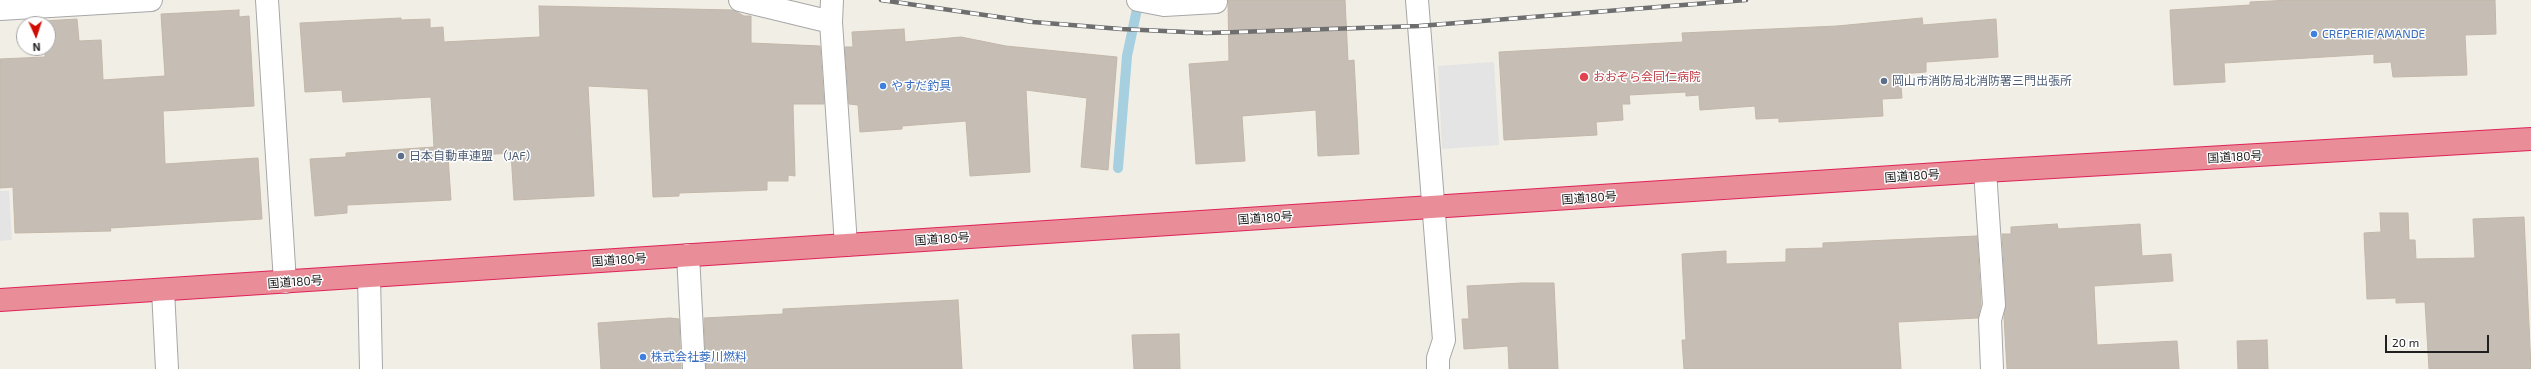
<!DOCTYPE html>
<html>
<head>
<meta charset="utf-8">
<style>
	body { margin:0 }
	#map { position:relative; width:2531px; height:369px; overflow:hidden; background:#f1eee6; font-family:"Exo 2",sans-serif }
	canvas { display:block }
	.north { position:absolute; left:16px; top:16px; width:40px; height:40px; box-sizing:border-box; background:#fff; border:1px solid #a6a6a6; border-radius:50%; rotate:177deg; font-size:11px; font-weight:700; line-height:16px; text-align:center; color:#202020 }
	.north::after { content:''; display:block; margin:auto; width:14px; height:18px; background:#d00d00; clip-path:polygon(50% 0,100% 100%,50% 72%,0 100%) }
	.scale { position:absolute; left:2385px; top:335px; width:104px; height:18px; box-sizing:border-box; border:2px solid #202020; border-top:0; padding-left:5px; font-size:12px; line-height:14px; white-space:nowrap; color:#202020; -webkit-text-stroke:3px #fff; paint-order:stroke }
</style>
</head>
<body>
<div id="map">
<canvas width="2531" height="369"></canvas>
<div class="north">N</div>
<div class="scale">20 m</div>
</div>
<script>
const context = document.querySelector('canvas').getContext('2d');
context.lineJoin = 'round';
function paint(path, color) {
  context.fillStyle = color;
  context.fill(path, 'evenodd');
}
function poly(rows) {
  const path = new Path2D();
  for (const r of rows) {
    path.moveTo(r[0], r[1]);
    for (let i = 2; i < r.length; i += 2) path.lineTo(r[i], r[i + 1]);
  }
  return path;
}
function stroke(path, color, width, dash) {
  context.strokeStyle = color;
  context.lineWidth = width;
  context.lineCap = dash ? 'butt' : 'round';
  context.setLineDash(dash || []);
  context.stroke(path);
}
function write(font, color, halo, rows, align = 'center') {
  context.font = font + ' "Exo 2","Noto Sans JP",sans-serif';
  context.lineWidth = 3;
  context.setLineDash([]);
  context.textBaseline = 'middle';
  context.strokeStyle = halo;
  context.fillStyle = color;
  for (const [text, x, y, turn = 0] of rows) {
    context.save();
    context.translate(x, y);
    context.rotate((+turn || 0) * Math.PI / 180);
    context.textAlign = isNaN(turn) ? turn : align;
    if (halo) context.strokeText(text, 0, 0);
    context.fillText(text, 0, 0);
    context.restore();
  }
}
const parking = poly([
	[1494,62,1499,145,1442,149,1438,66],
	[0,191,9,191,12,240,0,241]
]);
const stream = poly([
	[1118,168,1127,56,1139,0]
]);
const building = poly([
	[1228,0,1345,0,1348,61,1354,60,1359,154,1318,156,1316,110,1242,116,1245,161,1196,164,1189,64,1229,61,1228,0],
	[2291,0,2495,0,2496,34,2465,35,2467,75,2393,77,2391,62,2374,63,2374,54,2224,63,2225,82,2174,85,2170,10,2250,5,2250,2,2291,0],
	[539,6,733,10,744,16,751,16,751,43,820,46,824,104,793,104,795,176,788,175,788,181,767,181,767,190,679,193,679,196,653,197,648,89,588,86,594,196,514,200,511,153,448,157,451,200,347,205,347,213,315,216,310,159,346,157,346,153,434,147,431,97,343,102,342,90,305,92,300,23,401,18,401,20,430,19,430,28,443,27,444,42,540,37,539,6],
	[239,10,239,17,249,16,254,106,163,111,165,164,258,158,262,219,110,228,111,231,15,233,13,187,0,188,0,59,45,57,45,48,48,48,48,24,43,24,43,21,77,19,79,41,101,40,103,80,165,76,161,14,239,10],
	[1922,18,1923,25,1996,19,1998,57,1926,62,1926,72,1900,74,1902,98,1882,99,1883,116,1779,122,1779,118,1756,119,1755,106,1700,110,1699,95,1686,96,1686,92,1629,95,1630,104,1622,104,1623,120,1596,122,1597,135,1504,140,1499,52,1683,42,1682,33,1837,26,1922,18],
	[904,29,905,42,961,37,1006,46,1117,57,1108,170,1081,167,1087,98,1026,90,1030,172,970,176,966,121,902,126,902,129,860,132,858,105,849,104,845,47,853,47,852,32,904,29],
	[2380,213,2408,213,2409,240,2415,240,2416,259,2475,258,2473,219,2524,217,2531,369,2429,369,2425,302,2396,303,2396,298,2367,299,2364,233,2381,232,2380,213],
	[2057,224,2058,229,2140,224,2142,256,2171,254,2173,281,2094,286,2097,345,2177,341,2179,369,2007,369,2004,317,2006,304,2002,234,2011,234,2011,227,2057,224],
	[1977,236,1981,304,1978,318,1898,322,1901,369,1684,369,1682,340,1686,340,1682,254,1726,251,1726,264,1786,262,1786,249,1823,248,1823,243,1977,236],
	[1522,283,1554,283,1558,369,1509,369,1508,346,1464,349,1462,319,1469,319,1467,286,1522,283],
	[958,300,962,369,706,369,704,318,783,314,783,309,958,300],
	[670,318,679,319,681,369,601,369,598,323,670,318],
	[1179,334,1180,369,1134,369,1132,335,1179,334],
	[2267,340,2268,369,2238,369,2237,341,2267,340]
]);
const street = poly([
	[267,0,285,282],
	[740,0,831,22],
	[832,0,831,22,846,245],
	[1138,0,1164,5,1216,2],
	[1417,0,1444,340,1438,358,1438,369],
	[0,9,151,0],
	[1985,171,1994,305,1990,320,1992,369],
	[688,255,694,369],
	[369,277,371,369],
	[163,290,167,369]
]);
const highway = poly([
	[0,300,1985,171,2531,139]
]);
const rail = poly([
	[881,0,1033,22,1121,29,1207,33,1419,26,1746,0]
]);
const markers = [
	[2314,34,4,"#3f7fe0"],
	[1584,77,5,"#e0444e"],
	[1884,81,4,"#5c6f8a"],
	[883,86,4,"#3f7fe0"],
	[401,156,4,"#5c6f8a"],
	[643,357,4,"#3f7fe0"]
];
const shopNames = [
	["CREPERIE AMANDE",2322,34],
	["やすだ釣具",891,86],
	["株式会社菱川燃料",651,357]
];
const healthNames = [
	["おおぞら会同仁病院",1593,77]
];
const serviceNames = [
	["岡山市消防局北消防署三門出張所",1892,81],
	["日本自動車連盟 （JAF）",409,156]
];
const streetNames = [
	["国道180号",2235,157,-3],
	["国道180号",1912,176,-4],
	["国道180号",1589,198,-4],
	["国道180号",1265,218,-4],
	["国道180号",942,239,-4],
	["国道180号",619,260,-4],
	["国道180号",295,282,-4]
];
paint(parking, '#e4e4e4');
stroke(stream, '#a6cfdf', 10);
paint(building, '#c6beb5');
stroke(building, '#c3b6a8', 1);
stroke(street, '#a7a7a7', 24);
stroke(highway, '#df2357', 24);
stroke(street, '#fff', 22);
stroke(highway, '#e98d98', 22);
stroke(rail, '#6e6e6e', 4.5);
stroke(rail, '#fff', 3, [9]);
for (const [x, y, r, color] of markers) {
  const dot = new Path2D();
  dot.arc(x, y, r, 0, 2 * Math.PI);
  context.fillStyle = color;
  context.fill(dot);
  stroke(dot, '#fff', 1.5);
}
write('12px', '#366cbe', '#fff', shopNames, 'left');
write('12px', '#be3a42', '#fff', healthNames, 'left');
write('12px', '#4e5e75', '#fff', serviceNames, 'left');
write('12px', '#202020', '#fff', streetNames);
</script>
</body>
</html>
